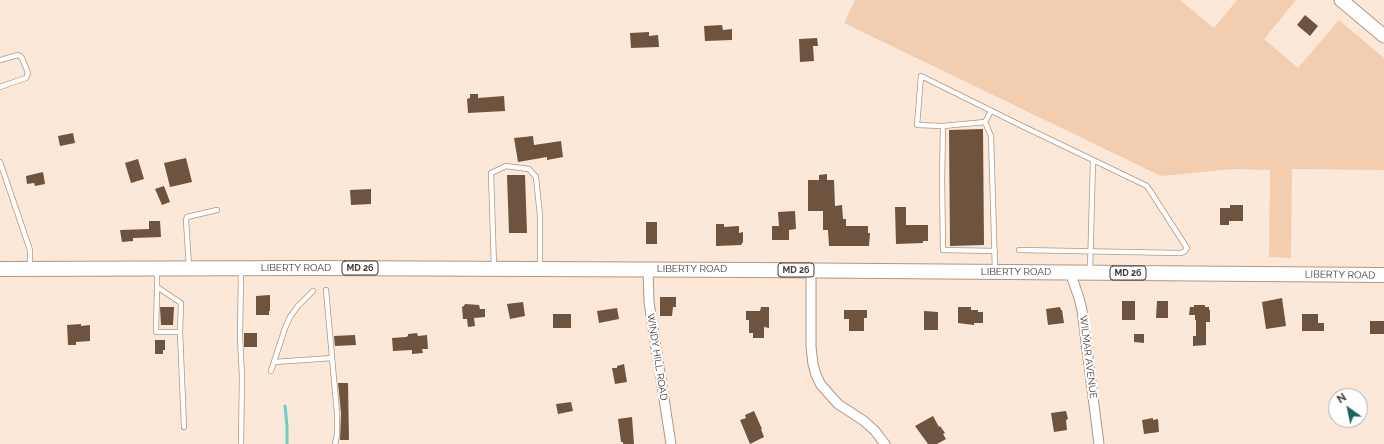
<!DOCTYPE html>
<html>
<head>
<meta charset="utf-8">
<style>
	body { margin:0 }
	#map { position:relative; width:1384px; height:444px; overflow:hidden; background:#fbe8d9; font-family:Raleway,sans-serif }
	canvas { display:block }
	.north { position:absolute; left:1328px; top:388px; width:40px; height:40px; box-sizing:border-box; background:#fff; border:1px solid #b4afab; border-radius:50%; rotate:327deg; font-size:11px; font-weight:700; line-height:16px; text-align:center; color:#44382e }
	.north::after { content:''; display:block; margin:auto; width:14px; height:18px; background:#176563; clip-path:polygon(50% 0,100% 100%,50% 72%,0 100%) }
</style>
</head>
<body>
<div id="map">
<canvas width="1384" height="444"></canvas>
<div class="north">N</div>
</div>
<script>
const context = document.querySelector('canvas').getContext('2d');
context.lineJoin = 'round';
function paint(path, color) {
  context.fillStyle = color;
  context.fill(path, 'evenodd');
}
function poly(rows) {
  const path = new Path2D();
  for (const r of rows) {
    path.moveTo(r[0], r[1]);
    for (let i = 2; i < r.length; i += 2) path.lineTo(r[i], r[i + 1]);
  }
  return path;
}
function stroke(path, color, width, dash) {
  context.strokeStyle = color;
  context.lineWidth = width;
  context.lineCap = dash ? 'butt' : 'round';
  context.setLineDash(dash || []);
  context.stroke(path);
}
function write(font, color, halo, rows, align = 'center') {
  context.font = font + ' Raleway,sans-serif';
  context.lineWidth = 4;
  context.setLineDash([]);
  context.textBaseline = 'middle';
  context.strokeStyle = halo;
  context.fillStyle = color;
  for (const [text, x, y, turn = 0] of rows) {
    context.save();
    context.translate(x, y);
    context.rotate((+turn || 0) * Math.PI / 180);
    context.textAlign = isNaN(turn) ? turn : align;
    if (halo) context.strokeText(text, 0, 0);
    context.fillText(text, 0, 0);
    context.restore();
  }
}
const green = poly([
	[855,0,1180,0,1214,28,1237,0,1296,0,1264,39,1298,68,1339,20,1384,58,1384,170,1292,169,1291,258,1269,257,1270,170,1234,169,1161,176,844,23]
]);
const stream = poly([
	[285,406,287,426,287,444]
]);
const building = poly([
	[1305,15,1318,26,1310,36,1297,25],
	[722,25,723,30,732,29,732,40,705,41,704,26],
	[649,32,649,36,658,35,659,47,631,48,630,33],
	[817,38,818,46,813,46,814,61,800,62,799,39],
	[470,94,478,94,478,98,504,96,505,111,468,113,467,99,470,98],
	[983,129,984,245,950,246,949,130],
	[73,133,75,143,60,146,58,136],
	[533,136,534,145,561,141,563,157,547,160,547,157,518,162,514,138],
	[186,158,192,182,170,187,164,163],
	[138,159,144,179,131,183,125,163],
	[43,172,45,184,35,186,34,183,27,184,26,176],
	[827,174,827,180,834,180,835,206,842,205,843,219,846,219,846,226,868,226,868,233,870,233,869,246,829,246,828,230,823,230,823,211,808,211,808,180,819,180,819,175],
	[507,175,525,175,527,233,509,233],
	[164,186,170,202,162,205,155,189],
	[371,189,371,204,351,205,350,190],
	[1230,205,1243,205,1243,221,1229,221,1229,225,1220,225,1220,208,1230,208],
	[895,207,906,207,906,225,928,225,928,241,923,241,923,243,896,244],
	[795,211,796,229,789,230,789,240,772,240,772,226,779,226,778,212],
	[149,221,160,221,161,237,133,238,133,241,122,242,120,230,149,229],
	[646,222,657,222,657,244,646,244],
	[716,224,724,224,724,227,739,226,739,233,743,232,743,242,741,245,716,246],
	[270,295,270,311,269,311,269,315,256,315,256,296],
	[660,297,676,297,676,307,673,307,672,316,660,316],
	[1282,298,1286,326,1266,329,1262,302],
	[1122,301,1135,301,1135,320,1122,320],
	[1157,301,1168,301,1168,318,1156,318],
	[523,302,525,316,510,319,507,304],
	[465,304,479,305,480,309,485,309,485,317,474,318,475,326,468,327,467,319,463,319,462,307,464,306],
	[1194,305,1205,305,1205,307,1209,307,1209,310,1210,310,1210,322,1206,322,1206,345,1193,346,1193,336,1196,336,1196,320,1195,320,1195,315,1189,315,1190,307,1194,307],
	[160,307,174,307,173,325,161,325],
	[761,307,769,307,769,328,764,327,764,338,753,338,753,333,749,333,749,320,746,320,746,311,760,311],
	[958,307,971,307,971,310,978,310,978,312,983,312,983,323,974,323,974,325,958,323],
	[1060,307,1061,310,1062,310,1064,323,1048,325,1046,309],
	[617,308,619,319,599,323,597,311],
	[844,310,867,310,867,318,864,318,864,331,849,331,849,319,844,319],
	[924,311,938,312,938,330,924,330],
	[553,314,571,314,571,328,553,328],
	[1302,314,1318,314,1318,323,1324,323,1324,331,1302,331],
	[1370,321,1384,321,1384,334,1370,334],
	[81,324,81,326,90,325,90,341,76,342,76,345,68,345,67,325],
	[244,333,257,333,257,347,244,347],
	[417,333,418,336,427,335,428,349,422,349,423,353,412,354,412,350,393,351,392,338,406,337,408,336,408,334],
	[1134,334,1144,334,1144,343,1134,342],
	[355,335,356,345,335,346,334,336],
	[155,340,165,340,165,350,163,350,163,354,155,354],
	[624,364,627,382,615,384,612,368,617,368,617,366],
	[338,383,348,383,349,440,340,440,341,413],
	[571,402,573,411,558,414,556,404],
	[754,411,762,429,761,429,764,437,750,444,740,420,746,418,745,415],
	[1066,411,1068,419,1066,420,1067,430,1054,432,1051,413],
	[933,416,939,427,940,426,945,433,943,434,946,439,937,444,928,444,915,426],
	[632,417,634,444,623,444,623,442,621,442,618,419],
	[1153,418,1153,420,1158,419,1159,432,1144,434,1142,420]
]);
const lane = poly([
	[0,60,18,55,20,56,22,58,28,73,26,78,0,87],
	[985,122,991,111],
	[943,126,942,180,943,250,995,251],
	[0,162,30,250,30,267],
	[189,266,186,220,187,217,217,210],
	[494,267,491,173,506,166,529,169,536,177,540,216,540,266],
	[995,270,991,136,985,122,943,126,917,125,921,76,1016,123,1147,186,1187,248,1184,252,1180,253,1019,250],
	[1090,271,1093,160],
	[157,287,181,303,180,332,156,332,157,287,157,270],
	[326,290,337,413,337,435,335,444],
	[180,332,184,427],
	[275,362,332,358],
	[271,371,285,328,290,317,298,306,313,291],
	[241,444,242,377,240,337,241,269]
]);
const street = poly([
	[648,269,649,302,671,444],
	[811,270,811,347,813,364,816,375,821,385,838,404,864,421,875,431,885,444],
	[1070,272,1079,298,1082,310,1099,444]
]);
const secondary = poly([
	[1341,0,1384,36]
]);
const primary = poly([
	[0,269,312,268,754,270,1384,275]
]);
const shields = [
	[360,268,36],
	[796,270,36],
	[1128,273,36]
];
const shieldNames = [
	["MD 26",360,268],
	["MD 26",796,270],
	["MD 26",1128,273]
];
const streetNames = [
	["LIBERTY ROAD",296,268],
	["LIBERTY ROAD",692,269],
	["LIBERTY ROAD",1016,272],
	["LIBERTY ROAD",1340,275,1],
	["WINDY HILL ROAD",657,357,81],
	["WILMAR AVENUE",1088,357,83]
];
paint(green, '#f3cdaf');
stroke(stream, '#70ceca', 3);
paint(building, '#6e533e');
stroke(lane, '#b3967e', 6);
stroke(street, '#b3967e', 11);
stroke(secondary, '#b3967e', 15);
stroke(primary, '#b3967e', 16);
stroke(lane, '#fff', 4.5);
stroke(street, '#fff', 9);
stroke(secondary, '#fff', 13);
stroke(primary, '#fff', 14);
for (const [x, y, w] of shields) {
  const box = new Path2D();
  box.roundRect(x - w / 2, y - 7, w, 14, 3);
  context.fillStyle = '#fff';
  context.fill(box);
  stroke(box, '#44382e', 1);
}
write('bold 9px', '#44382e', null, shieldNames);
write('10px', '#44382e', '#fff', streetNames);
</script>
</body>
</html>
